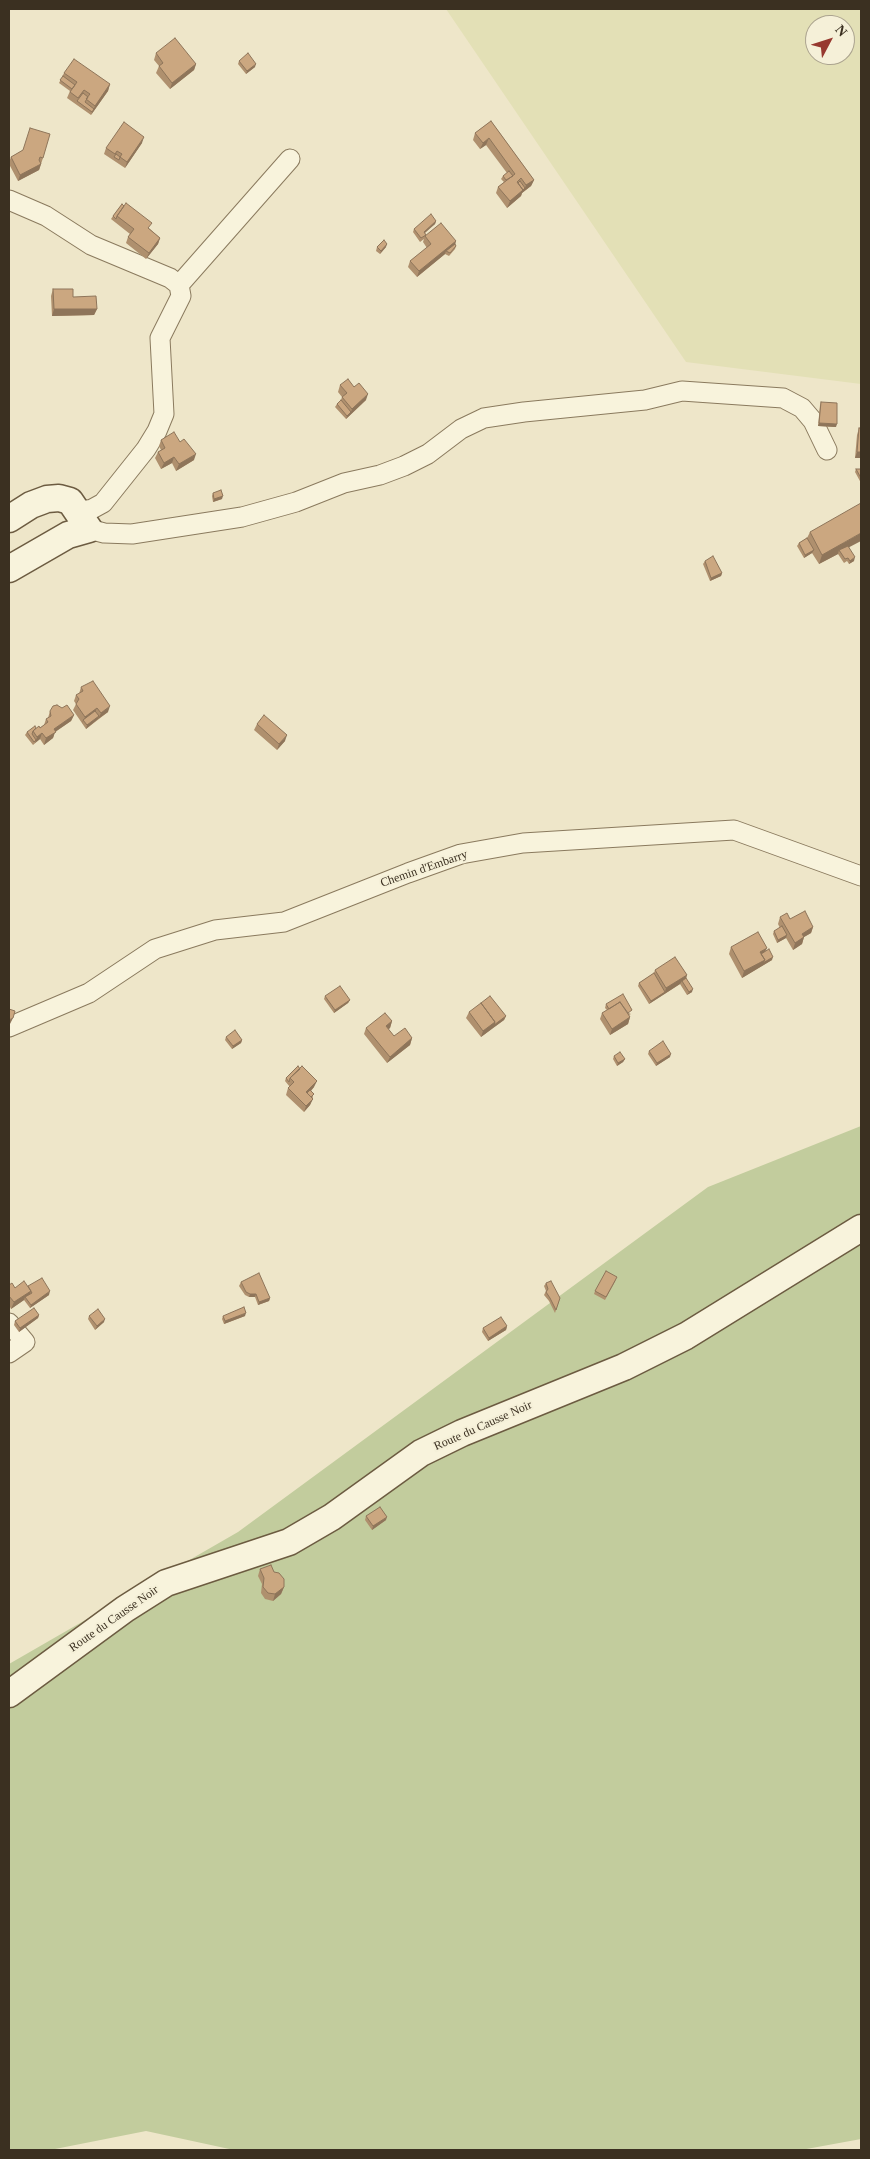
<!DOCTYPE html>
<html>
<head>
<meta charset="utf-8">
<style>
	body { margin:0 }
	#map { position:relative; width:870px; height:2159px; overflow:hidden; background:#eee6c9; font-family:Georgia,serif }
	canvas { display:block }
	.frame { position:absolute; inset:0; border:10px solid #3b3021; pointer-events:none }
	.north { position:absolute; left:805px; top:15px; width:50px; height:50px; box-sizing:border-box; background:#f5f0d8; border:1px solid #aba38f; border-radius:50%; rotate:50deg; font-size:14px; font-weight:700; line-height:20px; text-align:center; color:#3b3021 }
	.north::after { content:''; display:block; margin:auto; width:18px; height:22px; background:#97392f; clip-path:polygon(50% 0,100% 100%,50% 72%,0 100%) }
</style>
</head>
<body>
<div id="map">
<canvas width="870" height="2159"></canvas>
<div class="frame"></div>
<div class="north">N</div>
</div>
<script>
const context = document.querySelector('canvas').getContext('2d');
context.lineJoin = 'round';
function paint(path, color) {
  context.fillStyle = color;
  context.fill(path, 'evenodd');
}
function poly(rows) {
  const path = new Path2D();
  for (const r of rows) {
    path.moveTo(r[0], r[1]);
    for (let i = 2; i < r.length; i += 2) path.lineTo(r[i], r[i + 1]);
  }
  return path;
}
function stroke(path, color, width, dash) {
  context.strokeStyle = color;
  context.lineWidth = width;
  context.lineCap = dash ? 'butt' : 'round';
  context.setLineDash(dash || []);
  context.stroke(path);
}
function write(font, color, halo, rows, align = 'center') {
  context.font = font + ' Georgia,serif';
  context.lineWidth = 4;
  context.setLineDash([]);
  context.textBaseline = 'middle';
  context.strokeStyle = halo;
  context.fillStyle = color;
  for (const [text, x, y, turn = 0] of rows) {
    context.save();
    context.translate(x, y);
    context.rotate((+turn || 0) * Math.PI / 180);
    context.textAlign = isNaN(turn) ? turn : align;
    if (halo) context.strokeText(text, 0, 0);
    context.fillText(text, 0, 0);
    context.restore();
  }
}
const farmland = poly([
	[446,9,861,9,861,384,686,362],
	[815,25,845,25,845,55,815,55]
]);
const green = poly([
	[861,1126,861,2139,801,2150,234,2150,146,2131,50,2150,9,2150,9,1664,238,1532,708,1187]
]);
const street = poly([
	[9,200,46,216,91,245,170,278,179,285,181,296,160,338,164,414,157,431,146,449,103,503,92,509,76,512],
	[179,285,290,159],
	[89,529,104,533,132,534,242,517,296,502,344,483,380,475,404,466,428,454,461,429,484,418,524,412,645,400,682,391,783,398,802,408,813,421,827,450],
	[9,1027,89,993,155,949,215,930,284,922,408,873,461,854,523,843,734,830,861,876],
	[9,1323,25,1342,9,1353]
]);
const secondary = poly([
	[9,519,31,505,47,499,59,498,70,501,89,529,68,535,9,569],
	[9,1694,125,1609,166,1583,289,1542,332,1517,421,1453,462,1433,624,1367,686,1336,861,1228]
]);
const wall = poly([
	[156,53,196,64,194,70,170,89,156,73,159,66,154,60],
	[239,61,255,67,246,74,238,64],
	[64,73,110,84,108,91,91,115,67,98,70,91,59,83],
	[491,121,534,180,531,186,522,193,521,196,507,208,496,193,498,187,504,182,501,179,503,176,507,173,486,145,480,149,473,140,475,133],
	[142,143,125,168,104,154,106,148],
	[23,150,43,158,39,170,18,181,9,164,9,162,11,157],
	[122,204,150,229,160,238,158,244,146,259,126,243,128,237,130,234,111,219,113,216],
	[436,221,435,224,425,233,426,235,456,241,455,244,456,246,455,249,449,256,445,254,417,277,408,267,410,261,427,248,423,242,424,239,420,242,413,232,414,229],
	[377,247,386,247,380,254,376,251],
	[53,289,73,297,97,309,94,315,52,316,51,296],
	[340,385,366,400,346,419,335,407,337,404,341,400,342,397,338,392],
	[821,402,836,427,818,426,820,405],
	[859,428,861,428,861,458,855,458,857,435],
	[161,440,180,442,194,460,176,471,172,463,161,469,155,458,158,452,161,450,159,446],
	[856,469,861,469,861,483,855,472],
	[213,493,222,499,213,502,212,496],
	[810,532,849,547,854,561,849,564,847,561,844,563,838,554,819,564,812,553,804,558,797,546,799,543,807,538],
	[705,561,722,573,721,576,710,581,703,564],
	[81,687,108,712,86,729,73,710,76,704,74,701,76,695,79,694],
	[50,711,74,715,71,721,55,732,53,738,44,745,40,739,33,745,25,735,27,732,40,728,44,725,46,719,48,718],
	[257,724,285,741,277,750,254,730],
	[780,917,790,919,813,927,811,933,804,937,802,944,793,950,786,938,777,943,773,934,774,931,780,928,778,924],
	[731,947,765,951,772,960,742,978,729,954],
	[655,970,687,975,686,978,692,992,687,995,680,984,649,1004,638,986,639,983,654,973],
	[325,996,350,1000,348,1003,334,1013,324,999],
	[606,1004,631,1014,629,1015,630,1017,628,1024,610,1035,600,1019,602,1013,607,1010,605,1008],
	[469,1012,506,1016,504,1020,481,1037,466,1018],
	[392,1021,390,1028,388,1029,394,1036,412,1038,410,1045,387,1063,364,1034,366,1028],
	[226,1037,242,1040,241,1043,232,1049,225,1040],
	[649,1051,670,1057,656,1066,648,1054],
	[614,1056,625,1059,623,1062,617,1066,613,1059],
	[298,1066,314,1087,311,1091,313,1097,310,1105,304,1112,286,1095,288,1088,290,1087,285,1081,286,1078],
	[616,1280,605,1300,594,1294,595,1291],
	[241,1282,270,1298,269,1301,258,1305,255,1297,249,1297,245,1295,239,1286],
	[546,1283,560,1298,555,1313,549,1301,544,1295,546,1291,544,1286],
	[9,1284,15,1288,28,1286,49,1295,30,1308,24,1300,11,1309,9,1305],
	[39,1315,38,1318,19,1332,14,1325,15,1321],
	[89,1316,104,1322,95,1330,88,1319],
	[223,1316,245,1316,224,1324,222,1319],
	[507,1326,506,1330,488,1341,482,1332,483,1328],
	[366,1516,386,1520,372,1530,365,1520],
	[260,1569,274,1572,284,1587,281,1594,273,1601,265,1599,261,1593,262,1584,258,1576]
]);
const shadedWall = poly([
	[196,64,194,70,170,89,172,83],
	[256,64,255,67,246,74,247,71],
	[110,84,108,91,91,115,95,106],
	[144,137,142,143,125,168,127,162],
	[489,138,486,145,480,149,483,143],
	[41,164,39,170,18,181,20,175],
	[534,180,531,186,522,193,521,196,507,208,510,201,525,188,526,185],
	[436,221,435,224,422,235,424,232],
	[160,238,158,244,146,259,149,253],
	[456,241,454,247,446,251,445,254,417,277,419,271],
	[387,244,386,247,380,254,381,251],
	[54,309,97,309,94,315,52,316],
	[368,394,366,400,346,419,347,416,351,412,352,409],
	[819,423,837,424,836,427,818,426],
	[857,452,861,452,861,458,855,458],
	[196,454,194,460,176,471,179,464],
	[174,457,172,463,161,469,164,463],
	[223,496,222,499,213,502,214,499],
	[861,533,861,541,840,552,839,550,838,554,819,564,822,555],
	[814,550,812,553,804,558,805,555],
	[855,557,854,561,849,564,850,561],
	[722,573,721,576,710,581,711,578],
	[110,706,108,712,98,719,101,713],
	[97,708,94,714,83,720,82,724,85,717],
	[74,715,71,721,55,732,53,738,44,745,46,738,54,729],
	[99,716,98,719,86,729,87,725],
	[42,733,40,739,35,743,37,737],
	[287,735,285,741,277,750,279,744],
	[813,927,811,933,804,937,802,944,793,950,795,943,802,934],
	[787,935,786,938,777,943,778,940],
	[767,948,764,954,760,957,760,952],
	[773,957,772,960,742,978,744,971,765,960],
	[687,975,685,981,682,981,680,984,649,1004,651,1001,665,992,666,988],
	[693,989,692,992,687,995,689,992],
	[350,1000,348,1003,334,1013,335,1010],
	[506,1016,504,1020,493,1028,494,1025],
	[630,1017,628,1024,610,1035,612,1029],
	[13,1018,10,1024,9,1025,9,1020],
	[392,1021,390,1028,384,1033,386,1026],
	[495,1022,493,1028,481,1037,483,1031],
	[412,1038,410,1045,387,1063,390,1057],
	[242,1040,241,1043,232,1049,233,1046],
	[671,1054,670,1057,656,1066,657,1063],
	[625,1059,623,1062,617,1066,618,1063],
	[317,1081,314,1087,306,1096,306,1092],
	[313,1099,310,1105,304,1112,306,1106],
	[31,1291,29,1297,25,1297,24,1300,11,1309,14,1302],
	[50,1291,49,1295,30,1308,31,1305],
	[250,1294,256,1294,255,1297,249,1297],
	[270,1298,269,1301,258,1305,259,1302],
	[246,1313,245,1316,224,1324,225,1321],
	[39,1315,38,1318,19,1332,20,1328],
	[105,1319,104,1322,95,1330,97,1326],
	[507,1326,506,1330,488,1341,489,1338],
	[387,1517,386,1520,372,1530,373,1526],
	[284,1587,281,1594,273,1601,275,1594]
]);
const building = poly([
	[175,38,196,64,172,83,159,66,163,63,156,53,175,38],
	[248,53,256,64,247,71,239,61,248,53],
	[74,59,110,84,95,106,86,99,90,94,84,90,78,98,70,92,77,82,64,73,74,59],
	[63,76,75,85,72,89,60,80,63,76],
	[83,93,88,97,85,102,94,109,92,112,77,101,83,93],
	[491,121,534,180,526,185,521,178,517,182,523,190,510,201,498,187,515,174,489,138,483,143,475,133,491,121],
	[124,122,144,137,127,162,120,157,122,154,117,151,115,154,106,148,124,122],
	[30,128,50,134,43,158,40,157,39,160,41,164,20,175,11,157,23,150,30,128],
	[116,154,120,157,119,160,114,157,116,154],
	[509,171,513,176,506,180,503,176,509,171],
	[520,181,525,188,521,192,523,190,518,183,520,181],
	[126,203,152,223,148,228,160,238,149,253,128,237,134,229,117,216,126,203],
	[122,204,124,206,117,216,116,219,113,216,122,204],
	[431,214,436,221,424,232,426,235,421,238,414,229,431,214],
	[441,223,456,241,419,271,410,261,431,244,425,236,441,223],
	[384,240,387,244,381,251,377,247,384,240],
	[455,244,456,246,450,253,446,251,455,244],
	[53,289,73,289,73,297,96,296,97,309,54,309,53,289],
	[348,379,354,387,359,383,368,394,352,409,342,397,347,393,340,385,348,379],
	[341,400,351,412,347,416,337,404,341,400],
	[821,402,837,403,837,424,819,423,821,402],
	[859,428,861,428,861,452,857,452,859,428],
	[174,432,180,442,184,439,196,454,179,464,174,457,164,463,158,452,165,448,161,440,174,432],
	[856,469,861,469,861,478,856,469],
	[221,490,223,496,214,499,213,493,221,490],
	[861,503,861,533,822,555,810,532,861,503],
	[807,538,814,550,805,555,799,543,807,538],
	[848,546,855,557,850,561,848,558,845,559,839,550,848,546],
	[713,556,722,573,711,578,705,561,713,556],
	[93,681,110,706,101,713,97,708,85,717,76,704,79,699,76,695,83,691,81,687,93,681],
	[57,705,62,708,67,705,74,715,54,729,56,732,46,738,42,733,37,737,33,731,39,726,40,728,48,722,46,719,51,716,50,711,53,706,57,705],
	[95,711,99,716,87,725,83,720,95,711],
	[264,715,287,735,279,744,257,724,264,715],
	[35,726,36,728,33,731,32,734,36,740,34,742,27,732,35,726],
	[805,911,813,927,802,934,804,937,795,943,780,917,787,913,790,919,805,911],
	[782,926,787,935,778,940,774,931,782,926],
	[758,932,767,948,760,952,765,960,744,971,731,947,758,932],
	[769,949,773,957,763,963,765,960,761,954,769,949],
	[675,957,687,975,666,988,655,970,675,957],
	[654,973,665,992,651,1001,639,983,654,973],
	[686,978,693,989,689,992,682,981,686,978],
	[340,986,350,1000,335,1010,325,996,340,986],
	[623,994,632,1010,628,1013,620,1002,609,1009,606,1004,623,994],
	[490,996,506,1016,494,1025,495,1022,481,1003,490,996],
	[620,1002,630,1017,612,1029,602,1013,620,1002],
	[481,1003,495,1022,483,1031,469,1012,481,1003],
	[9,1009,15,1011,13,1018,9,1020,9,1009],
	[385,1013,392,1021,386,1026,394,1036,405,1028,412,1038,390,1057,366,1028,385,1013],
	[235,1030,242,1040,233,1046,226,1037,235,1030],
	[663,1041,671,1054,657,1063,649,1051,663,1041],
	[620,1052,625,1059,618,1063,614,1056,620,1052],
	[298,1066,300,1069,290,1078,289,1082,286,1078,298,1066],
	[302,1066,317,1081,306,1092,313,1099,306,1106,288,1088,294,1082,290,1078,302,1066],
	[310,1090,314,1094,311,1097,307,1093,310,1090],
	[606,1271,617,1277,606,1297,595,1291,606,1271],
	[259,1273,270,1298,259,1302,256,1294,250,1294,246,1292,241,1282,259,1273],
	[42,1278,50,1291,31,1305,25,1297,32,1293,28,1286,42,1278],
	[24,1281,31,1291,14,1302,9,1296,9,1285,12,1283,15,1288,24,1281],
	[551,1281,560,1298,556,1310,550,1298,546,1292,548,1289,546,1283,551,1281],
	[244,1307,246,1313,225,1321,223,1316,244,1307],
	[34,1308,39,1315,20,1328,15,1321,34,1308],
	[98,1309,105,1319,97,1326,89,1316,98,1309],
	[501,1317,507,1326,489,1338,483,1328,501,1317],
	[380,1507,387,1517,373,1526,366,1516,380,1507],
	[271,1565,274,1572,279,1573,284,1579,284,1587,275,1594,268,1593,263,1587,264,1578,260,1569,271,1565]
]);
const streetNames = [
	["Chemin d'Embarry",424,869,-19],
	["Route du Causse Noir",483,1426,-24],
	["Route du Causse Noir",114,1619,-35]
];
paint(farmland, '#e3e0b6');
paint(green, '#c2cc9d');
stroke(street, '#8a7a5e', 21);
stroke(secondary, '#6c5b41', 29);
stroke(street, '#f8f3dc', 19);
stroke(secondary, '#f8f3dc', 26);
paint(wall, '#af906e');
paint(shadedWall, '#8e755a');
paint(building, '#cba780');
stroke(building, '#8e755a', 1);
write('12px', '#3b3021', '#f5f0d8', streetNames);
</script>
</body>
</html>
